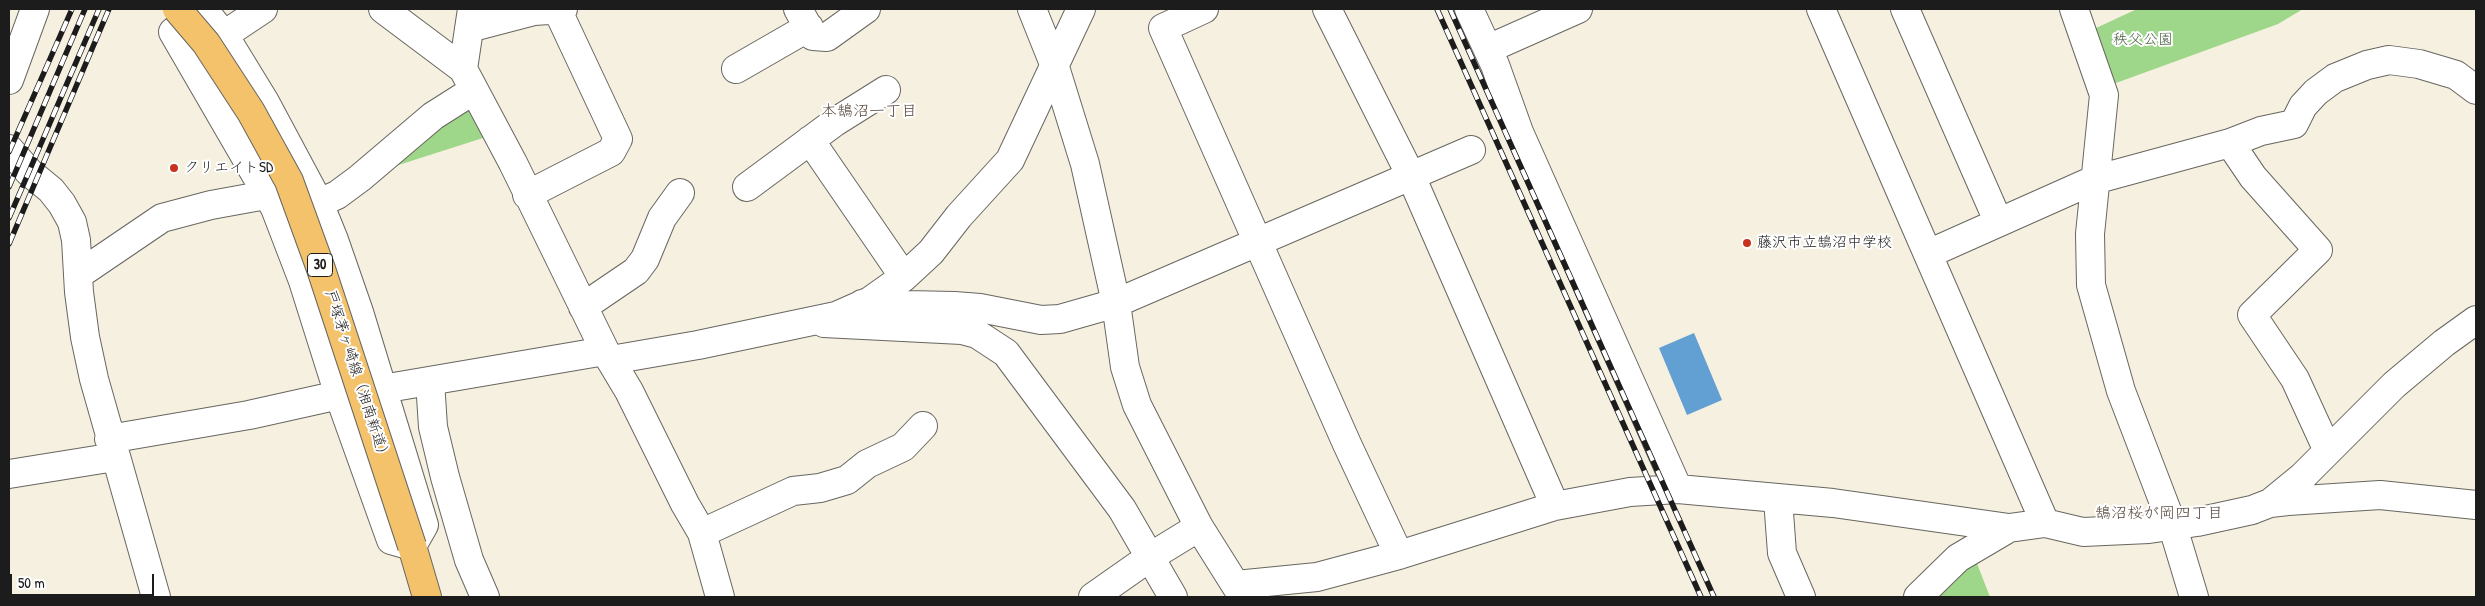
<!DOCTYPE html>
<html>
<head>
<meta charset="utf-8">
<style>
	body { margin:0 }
	#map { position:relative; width:2485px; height:606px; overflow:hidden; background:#f5f0df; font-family:"Patrick Hand",sans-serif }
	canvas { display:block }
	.frame { position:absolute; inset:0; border:10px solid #1c1c1c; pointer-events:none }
	.scale { position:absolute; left:10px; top:574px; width:144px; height:22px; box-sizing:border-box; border:2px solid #1c1c1c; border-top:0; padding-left:6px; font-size:15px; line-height:18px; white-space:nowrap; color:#1c1c1c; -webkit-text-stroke:4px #fff; paint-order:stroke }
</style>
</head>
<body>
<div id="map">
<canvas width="2485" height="606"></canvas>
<div class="frame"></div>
<div class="scale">50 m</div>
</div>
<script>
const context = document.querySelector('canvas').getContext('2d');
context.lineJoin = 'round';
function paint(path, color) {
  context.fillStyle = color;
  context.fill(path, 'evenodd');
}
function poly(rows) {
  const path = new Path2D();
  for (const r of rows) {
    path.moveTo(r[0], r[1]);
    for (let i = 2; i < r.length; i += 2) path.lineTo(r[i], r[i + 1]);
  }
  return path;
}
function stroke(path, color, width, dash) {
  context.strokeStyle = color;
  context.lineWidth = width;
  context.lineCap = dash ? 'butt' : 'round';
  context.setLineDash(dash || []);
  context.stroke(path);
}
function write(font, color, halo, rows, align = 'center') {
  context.font = font + ' "Patrick Hand","Klee One",sans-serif';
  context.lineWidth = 4;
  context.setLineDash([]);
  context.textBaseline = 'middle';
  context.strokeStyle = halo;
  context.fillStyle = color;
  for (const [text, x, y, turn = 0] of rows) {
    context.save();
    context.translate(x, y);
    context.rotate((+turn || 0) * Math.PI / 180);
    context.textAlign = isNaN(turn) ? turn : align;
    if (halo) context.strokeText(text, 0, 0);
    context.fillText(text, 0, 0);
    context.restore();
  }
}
const green = poly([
	[2137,9,2303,9,2278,24,2105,87,2081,35],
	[470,105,486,137,386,169,418,142],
	[1976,561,1990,597,1934,597,1944,586]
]);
const water = poly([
	[1694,333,1722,400,1687,415,1659,348]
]);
const minor = poly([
	[201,9,173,32,275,208,303,281,339,395,391,540,412,546,424,525,359,312,334,240,319,203,265,102,224,35,203,9],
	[383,9,463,69],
	[472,9,463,69,513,163,605,351,629,391,685,504,702,533,720,597],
	[798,9,813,36,827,37,866,9],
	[1032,9,1054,64,1085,164,1116,303,1125,367,1137,405,1199,527,1243,597],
	[1204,9,1163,28,1347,444,1399,555],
	[1327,9,1411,176,1555,506],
	[1469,9,1495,65,1519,132,1678,489],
	[1821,9,2045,523],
	[1905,9,1998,221],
	[2074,9,2104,95,2090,234,2091,285,2121,391,2172,524,2194,597],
	[469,28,534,11,563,9],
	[224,35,263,9],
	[1488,49,1578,9],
	[736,69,809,27],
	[9,80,35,9],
	[810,140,904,277],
	[2230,143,2253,177,2318,250,2252,315,2295,379,2328,451],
	[9,149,29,172,51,190,62,204,72,222,76,240,79,292,85,337,94,379,156,597],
	[747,187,835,122,886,90],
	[527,195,611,152,618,139,557,9],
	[319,203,337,195,360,178,433,116,474,90],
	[1928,254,2094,180,2230,143,2261,131,2294,124,2303,106,2316,92,2335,78,2367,65,2389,60,2419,64,2456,75,2476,90],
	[78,275,162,218,211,205,266,195],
	[862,304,954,306,980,308,1041,320,1060,319,1116,303,1471,150],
	[583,307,636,271,645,259,662,218,680,193],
	[824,323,962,330,977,334,1006,353,1122,509,1173,597],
	[611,360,698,345,836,316,870,301,904,277,931,252,959,216,1010,160,1081,9],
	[430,381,433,427,445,477,469,560,485,597],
	[382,389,605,351],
	[109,439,249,415,339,395],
	[9,474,115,457],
	[1778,499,1782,553,1801,597],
	[2270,503,2303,476,2394,385,2444,343,2476,320],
	[702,533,793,491,820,488,847,480,867,464,903,447,923,426],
	[1236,585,1317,577,1399,555,1555,506,1630,492,1678,489,1833,503,2009,528,2045,523,2083,532,2149,529,2197,522,2252,510,2270,503,2288,501,2380,495,2476,505],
	[1093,597,1150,557,1199,527],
	[1918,597,1958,558,2009,528]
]);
const major = poly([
	[412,546,427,597]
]);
const rail = poly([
	[1437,9,1701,597],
	[1450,9,1714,597],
	[9,152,72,9],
	[9,187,85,9],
	[9,218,99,9],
	[9,244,109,9]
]);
const majorBridge = poly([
	[177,9,206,43,251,112,289,181,321,269,412,546]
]);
const markers = [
	[174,168,5,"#c8321e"],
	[1747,243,5,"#c8321e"]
];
const shields = [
	[320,265,25]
];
const shieldNames = [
	["30",320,265]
];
const parkNames = [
	["秩父公園",2143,40]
];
const poiNames = [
	["クリエイトSD",184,168],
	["藤沢市立鵠沼中学校",1757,243]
];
const streetNames = [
	["戸塚茅ヶ崎線（湘南新道）",357,376,72]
];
const neighbourhoodNames = [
	["本鵠沼一丁目",869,112],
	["鵠沼桜が岡四丁目",2159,514]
];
paint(green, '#9ed789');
paint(water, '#629fd3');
stroke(minor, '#686660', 30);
stroke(major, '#686660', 30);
stroke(minor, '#fff', 28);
stroke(major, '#f3c26a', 28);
stroke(rail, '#1c1c1c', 5.5);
stroke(rail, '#fff', 4, [11]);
stroke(majorBridge, '#686660', 30, []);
stroke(majorBridge, '#f3c26a', 28);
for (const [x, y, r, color] of markers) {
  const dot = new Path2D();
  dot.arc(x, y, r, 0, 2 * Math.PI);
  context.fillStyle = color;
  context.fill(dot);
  stroke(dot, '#fff', 2);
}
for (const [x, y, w] of shields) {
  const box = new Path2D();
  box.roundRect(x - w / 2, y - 11.5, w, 23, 4);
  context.fillStyle = '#fff';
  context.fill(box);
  stroke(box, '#1c1c1c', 1);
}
write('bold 14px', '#1c1c1c', null, shieldNames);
write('15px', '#4a5d42', '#fff', parkNames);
write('15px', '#1c1c1c', '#fff', poiNames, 'left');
write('15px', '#1c1c1c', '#fff', streetNames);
write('16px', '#5a4a41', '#fff', neighbourhoodNames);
</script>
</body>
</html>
